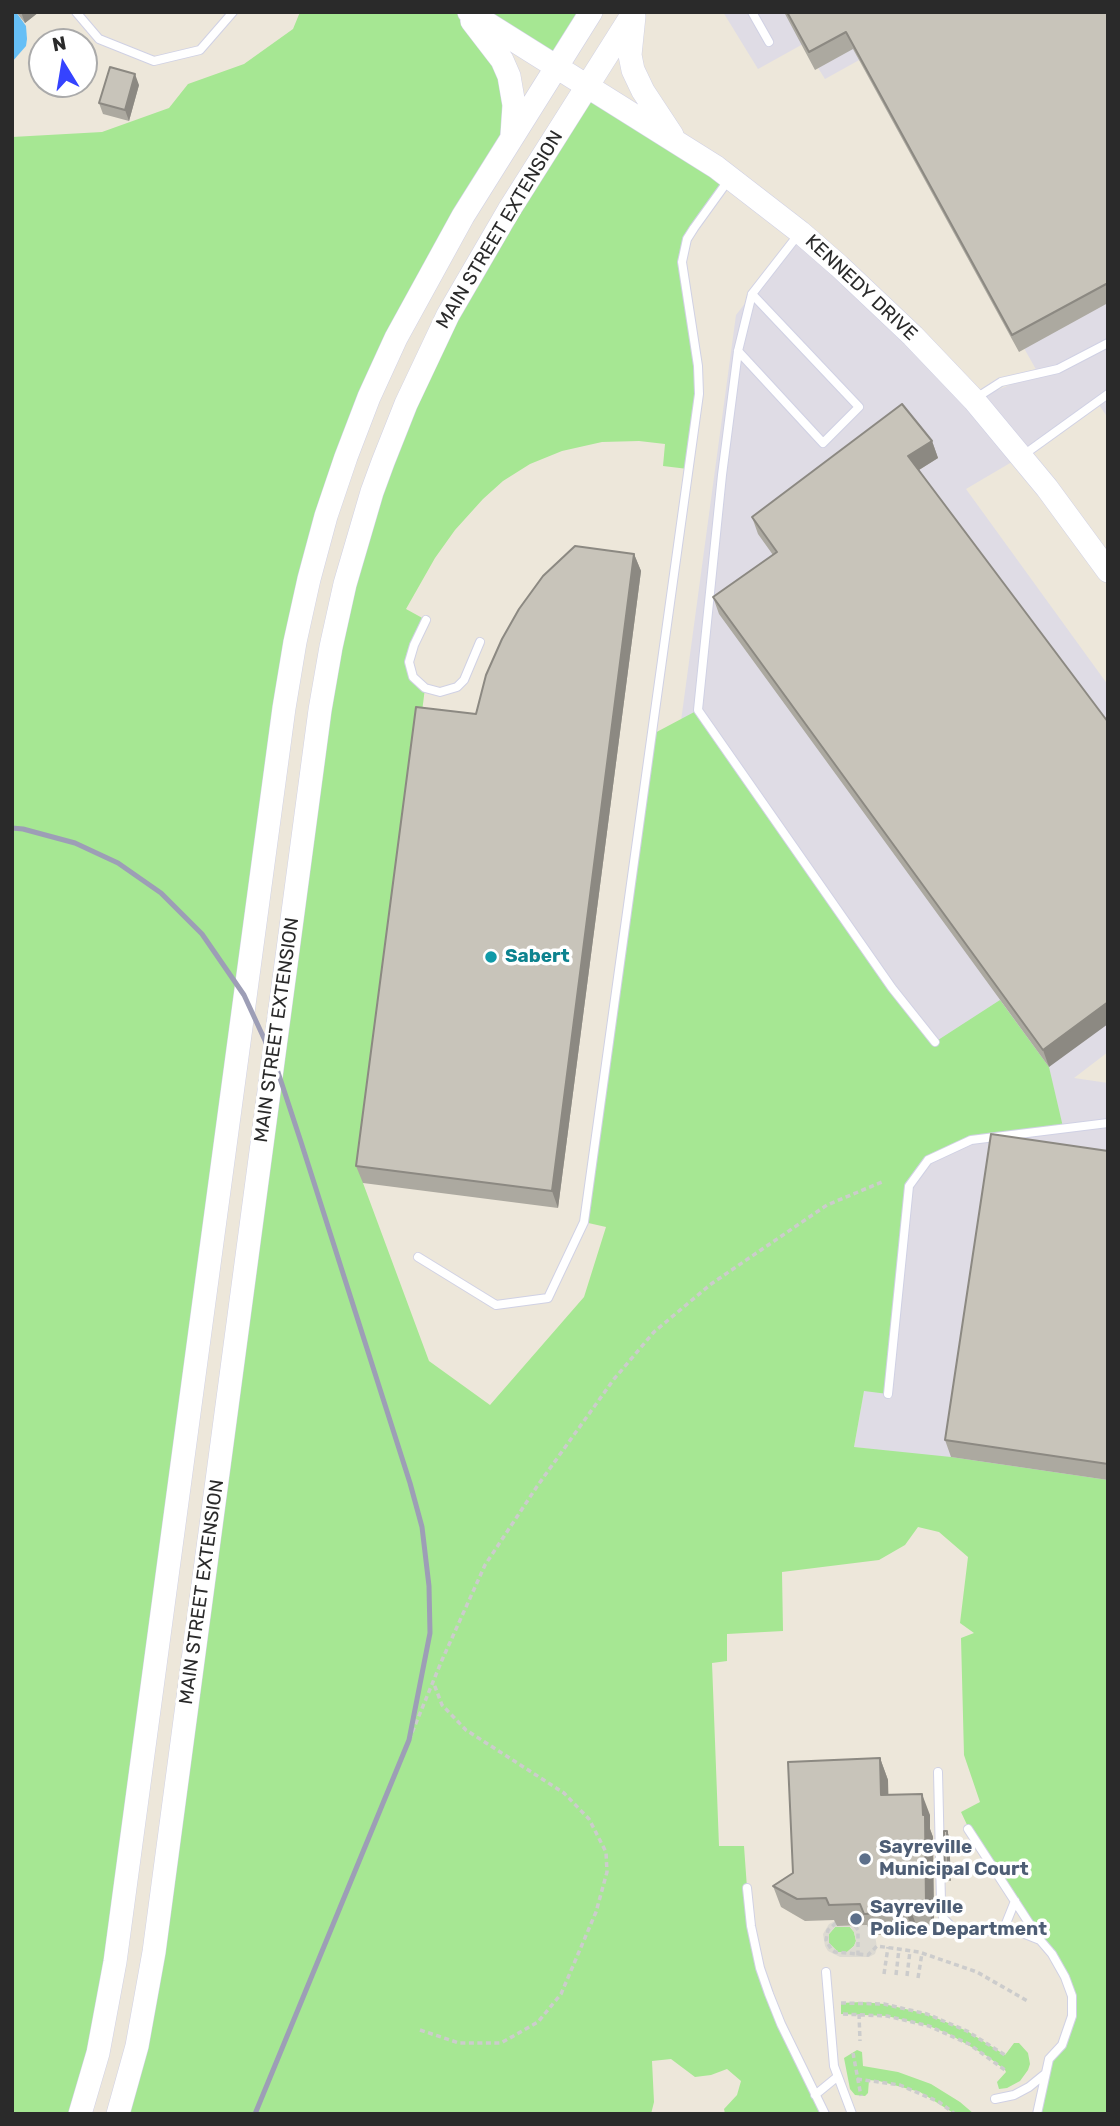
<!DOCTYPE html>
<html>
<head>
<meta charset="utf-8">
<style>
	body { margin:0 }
	#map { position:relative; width:1120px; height:2126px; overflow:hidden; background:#ede7da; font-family:Rubik,sans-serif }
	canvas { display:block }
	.frame { position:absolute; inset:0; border:14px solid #2a2a2a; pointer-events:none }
	.north { position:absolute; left:28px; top:28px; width:70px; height:70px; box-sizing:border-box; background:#fff; border:2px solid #aaa; border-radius:50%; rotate:349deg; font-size:19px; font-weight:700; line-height:28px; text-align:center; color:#2a2a2a }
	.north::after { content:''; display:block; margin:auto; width:24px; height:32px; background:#3543ff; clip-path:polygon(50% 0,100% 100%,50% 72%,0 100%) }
</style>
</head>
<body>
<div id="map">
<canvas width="1120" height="2126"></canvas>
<div class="frame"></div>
<div class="north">N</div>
</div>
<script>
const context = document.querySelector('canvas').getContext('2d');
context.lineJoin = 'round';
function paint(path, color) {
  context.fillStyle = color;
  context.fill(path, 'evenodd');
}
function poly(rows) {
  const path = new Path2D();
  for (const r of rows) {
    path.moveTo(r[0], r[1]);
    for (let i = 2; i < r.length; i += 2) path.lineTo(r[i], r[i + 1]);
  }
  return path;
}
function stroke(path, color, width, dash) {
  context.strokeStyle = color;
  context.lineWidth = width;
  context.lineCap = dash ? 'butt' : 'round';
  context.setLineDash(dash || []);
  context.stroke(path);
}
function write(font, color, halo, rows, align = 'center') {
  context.font = font + ' Rubik,sans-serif';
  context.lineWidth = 7;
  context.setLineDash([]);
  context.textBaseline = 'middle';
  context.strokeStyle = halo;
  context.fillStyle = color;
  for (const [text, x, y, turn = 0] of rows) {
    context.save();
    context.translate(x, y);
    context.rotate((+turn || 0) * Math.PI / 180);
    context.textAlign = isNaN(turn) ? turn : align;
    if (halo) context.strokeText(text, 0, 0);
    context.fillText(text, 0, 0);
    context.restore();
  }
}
const industrial = poly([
	[723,12,1108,12,1108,418,1097,402,1022,456,966,489,1108,685,1108,1052,1074,1078,1108,1083,1108,1481,854,1447,864,1390,681,721,736,315,800,232,974,400,1038,373,861,59,825,79,803,44,758,69]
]);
const green = poly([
	[300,12,466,12,502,60,512,139,396,338,309,579,119,1927,80,2114,12,2114,12,137,102,132,169,108,188,84,244,64,293,29],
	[469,12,591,12,558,67],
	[587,86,730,178,684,250,698,366,688,469,663,466,665,444,639,441,602,442,562,451,530,464,503,481,483,499,455,530,435,558,406,609,426,620,410,670,425,688,363,1183,429,1361,490,1405,584,1297,606,1227,584,1222,651,735,698,710,935,1042,1000,1000,1049,1067,1063,1127,971,1140,928,1160,909,1186,888,1394,864,1391,854,1447,951,1457,1108,1480,1108,2114,1037,2114,1045,2074,1062,2045,1072,2016,1065,1977,969,1829,961,1812,980,1802,964,1755,961,1638,974,1633,960,1623,968,1557,939,1532,918,1527,905,1545,879,1560,782,1572,783,1631,727,1634,727,1661,712,1663,719,1846,744,1846,747,1888,760,1968,825,2114,725,2114,724,2109,737,2095,741,2081,727,2069,711,2075,695,2077,671,2059,652,2061,654,2102,651,2114,118,2114,128,2079,320,710,406,404],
	[836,1926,850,1927,854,1932,856,1941,854,1946,847,1952,838,1952,829,1943,829,1934],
	[862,2002,884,2004,927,2014,967,2031,1005,2055,1014,2043,1019,2043,1028,2053,1030,2064,1028,2070,1020,2081,1007,2088,999,2089,997,2082,1006,2072,1005,2070,987,2056,949,2034,929,2026,887,2016,841,2014,841,2003],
	[857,2050,862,2052,863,2066,898,2072,931,2084,960,2102,974,2114,955,2114,920,2092,879,2081,869,2080,868,2093,865,2096,855,2095,850,2089,844,2058]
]);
const plaza = poly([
	[835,1921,837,1926,839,1926,869,1925,875,1935,877,1948,875,1954,869,1957,840,1957,828,1951,825,1946,823,1934,829,1924],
	[835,1927,850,1927,854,1932,856,1941,854,1946,847,1952,838,1952,829,1943,829,1934]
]);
const water = poly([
	[12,12,16,12,26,26,27,39,26,46,12,62]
]);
const path = poly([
	[409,1740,442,1660,485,1565,538,1485,614,1379,654,1332,711,1284,827,1205,882,1182],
	[836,1923,828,1930,826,1940,831,1949,835,1952,868,1955,877,1946,919,1952,977,1972,1029,2002],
	[855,1926,858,1930,858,1957],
	[884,1974,888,1947],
	[896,1975,899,1949],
	[907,1976,910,1951],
	[918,1978,922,1953],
	[841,2003,884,2004,927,2014,967,2031,1005,2055],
	[843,2014,887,2016,929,2026,969,2044,1005,2070],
	[859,2014,860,2041],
	[420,2030,459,2043,501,2043,538,2022,561,1994,596,1912,607,1872,606,1852,589,1819,564,1793,466,1730,442,1705,434,1684],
	[853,2053,861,2096],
	[857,2079,900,2085,939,2102,955,2114]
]);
const lane = poly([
	[76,12,99,39,154,61,200,50,233,12],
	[752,12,769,42],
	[798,235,752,294,738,351,722,475,698,710,892,988,935,1042],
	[738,351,823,443,859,407,752,294],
	[976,398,1001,382,1058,369,1108,343],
	[1022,456,1108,394],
	[426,620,414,645,409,662,413,677,425,688,440,692,457,687,464,680,480,642],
	[418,1257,496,1305,548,1298,584,1222,699,394,698,366,682,262,687,239,694,228,730,178],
	[888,1394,909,1186,928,1160,971,1140,1108,1123],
	[938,1772,941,1902,943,1918,957,1932,977,1934,1005,1926,1040,1940],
	[968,1829,1040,1940,1052,1954,1065,1977,1072,1996,1072,2016,1062,2045,1049,2059,1037,2114],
	[747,1888,751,1926,760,1968,769,1994,781,2024,825,2114],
	[1005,1926,1015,1901],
	[826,1972,834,2066,852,2114],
	[815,2095,837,2077],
	[995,2099,1014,2095,1029,2087,1045,2074]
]);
const secondary = poly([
	[469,12,716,167,800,232,839,266,913,336,974,400,1047,488,1108,571],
	[634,16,630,55,633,70,643,91,672,135],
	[472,21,502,60,509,76,514,105,512,135],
	[80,2114,98,2053,115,1962,284,708,295,642,309,579,326,516,346,457,369,397,396,338,463,216,591,12],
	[118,2114,137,2046,154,1952,320,710,331,647,345,584,372,492,383,462,406,404,448,315,509,210,634,12]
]);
const rail = poly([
	[12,828,23,829,75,843,118,863,161,893,202,934,244,995,274,1060,301,1142,410,1483,422,1527,429,1586,430,1633,409,1740,255,2114]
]);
const wall = poly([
	[16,12,39,12,25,23],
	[784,12,1108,12,1108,303,1019,352,853,49,815,70],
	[139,85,129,121,103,114,99,103],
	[932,441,938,458,919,470,1049,1067,719,614,713,597,773,555,758,534,752,517],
	[634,554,641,571,558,1208,363,1183,356,1166,476,714],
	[1108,1151,1108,1480,951,1457,945,1440],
	[880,1758,888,1780,888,1795,930,1815,930,1829,933,1837,934,1926,917,1927,914,1934,871,1935,867,1925,837,1926,834,1920,805,1921,781,1907,773,1886,793,1873],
	[949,1836,951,1881,947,1881,945,1875]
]);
const shadedWall = poly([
	[21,12,39,12,25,23],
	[135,74,139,85,129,121,125,110],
	[932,441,938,458,914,473,908,456],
	[634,554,641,571,558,1208,552,1191],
	[1108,1002,1108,1024,1049,1067,1043,1050],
	[880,1758,888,1780,889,1817,881,1795],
	[922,1794,930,1815,930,1829,933,1837,934,1926,926,1905],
	[947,1831,949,1836,951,1881,948,1875],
	[909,1906,917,1927,914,1934,906,1912]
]);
const building = poly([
	[787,12,1108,12,1108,283,1012,335,846,32,809,52,787,12],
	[110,67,135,74,125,110,99,103,110,67],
	[902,404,932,441,908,456,1108,722,1108,1002,1043,1050,713,597,777,552,752,517,902,404],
	[575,546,634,554,552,1191,356,1166,416,707,476,714,486,675,502,639,519,609,543,576,575,546],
	[991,1134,1108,1151,1108,1464,945,1440,991,1134],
	[880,1758,881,1795,922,1794,923,1815,925,1815,926,1905,909,1906,906,1912,864,1914,860,1904,829,1905,826,1898,797,1899,773,1886,793,1873,788,1762,880,1758],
	[944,1831,947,1831,948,1875,945,1875,944,1831]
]);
const markers = [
	[491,957,7,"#0f9aa8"],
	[865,1859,7,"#5c6f8a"],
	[856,1919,7,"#5c6f8a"]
];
const streetNames = [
	["MAIN STREET EXTENSION",500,230,-59],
	["KENNEDY DRIVE",861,288,43],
	["MAIN STREET EXTENSION",277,1030,-82],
	["MAIN STREET EXTENSION",202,1592,-82]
];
const cultureNames = [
	["Sabert",505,957]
];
const serviceNames = [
	["Sayreville",879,1848],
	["Municipal Court",879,1870],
	["Sayreville",870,1908],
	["Police Department",870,1930]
];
paint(industrial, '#dfdce5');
paint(green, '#a6e793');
paint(plaza, '#dddad2');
paint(water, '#66bff6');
stroke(lane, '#d0d1e4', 10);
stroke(secondary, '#d0d1e4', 24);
stroke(path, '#ccc', 3.5, [5, 3.5]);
stroke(lane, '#fff', 8);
stroke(secondary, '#fff', 23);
stroke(rail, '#9d9eb6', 5);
paint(wall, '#aca9a0');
paint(shadedWall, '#8c8982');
paint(building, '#c8c4ba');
stroke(building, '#8c8982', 2);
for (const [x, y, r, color] of markers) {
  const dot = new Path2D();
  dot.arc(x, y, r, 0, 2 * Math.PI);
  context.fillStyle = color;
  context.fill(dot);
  stroke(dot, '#fff', 2.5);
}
write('19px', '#2a2a2a', '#fff', streetNames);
write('bold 19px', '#0d838f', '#fff', cultureNames, 'left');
write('bold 19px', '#4e5e75', '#fff', serviceNames, 'left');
</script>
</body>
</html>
